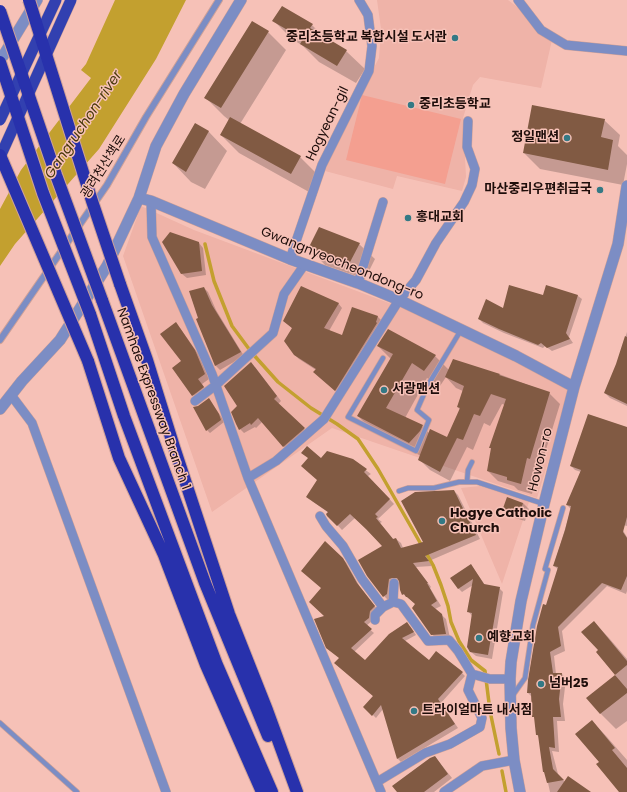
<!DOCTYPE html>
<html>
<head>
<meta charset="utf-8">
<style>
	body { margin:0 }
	canvas { display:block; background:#f6c1b7 }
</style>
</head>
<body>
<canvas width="627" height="792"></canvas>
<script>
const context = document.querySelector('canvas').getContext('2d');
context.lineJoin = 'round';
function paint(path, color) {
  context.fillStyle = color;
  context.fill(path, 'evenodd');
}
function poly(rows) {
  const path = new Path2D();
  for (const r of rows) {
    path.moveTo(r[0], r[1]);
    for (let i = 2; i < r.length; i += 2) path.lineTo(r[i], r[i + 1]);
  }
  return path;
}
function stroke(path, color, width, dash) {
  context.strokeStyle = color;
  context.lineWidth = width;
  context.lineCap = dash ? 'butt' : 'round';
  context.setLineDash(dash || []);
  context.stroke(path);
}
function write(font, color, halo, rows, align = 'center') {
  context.font = font + ' Poppins,"Noto Sans KR",sans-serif';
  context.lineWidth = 3;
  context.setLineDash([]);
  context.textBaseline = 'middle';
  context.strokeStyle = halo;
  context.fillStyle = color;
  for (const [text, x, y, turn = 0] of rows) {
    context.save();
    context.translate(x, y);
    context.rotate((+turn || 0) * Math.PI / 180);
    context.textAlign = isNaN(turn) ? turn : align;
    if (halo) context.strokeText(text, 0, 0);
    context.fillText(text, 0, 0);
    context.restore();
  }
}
const built = poly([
	[377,0,508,0,541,25,552,40,541,88,480,77,473,85,463,118,466,177,462,191,397,176,393,189,325,171,333,146,379,58,381,29],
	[141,206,194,230,405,309,571,389,537,498,332,428,212,512,123,256],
	[480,486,529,502,502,584,461,488]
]);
const green = poly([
	[362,95,461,119,445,184,346,160]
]);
const water = poly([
	[115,0,186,0,156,59,99,149,15,244,0,266,0,209,21,170,91,78,81,70,86,64]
]);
const shadow = poly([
	[274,21,312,25,326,39,346,51,365,69,356,83,319,62,303,46,292,39],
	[268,32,286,50,240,124,300,157,318,175,309,192,239,153,221,135,229,120,224,116,206,98],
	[604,120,620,135,618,146,627,155,627,164,623,185,540,169,524,153],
	[195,125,209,132,227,151,205,189,191,182,173,163],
	[199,243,203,248,206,275,187,278,182,274],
	[359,244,375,259,365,279,325,265,310,249],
	[547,286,578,296,582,299,569,337,573,343,552,351,545,346,543,348,504,333,483,323,479,319,504,309,544,297],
	[204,288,208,292,216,310,244,356,220,370,216,366,197,320,199,319],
	[338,303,342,308,329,331,343,336,353,309,378,317,382,321,339,394,319,376,316,370,299,359,294,354,293,329,284,321],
	[180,328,199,355,209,379,202,384,207,392,197,399,193,395,183,361],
	[627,332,627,406,610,398,605,393,617,364],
	[378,346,435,356,449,370,499,374,549,393,560,404,540,469,538,468,532,494,518,490,514,486,498,481,488,471,492,449,490,448,505,405,502,404,490,426,484,423,473,450,467,447,450,481,430,470,419,459,421,456,373,431,358,416,391,359],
	[446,377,456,388,463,391,458,407,460,410,447,438,429,433,422,426,405,418,427,378,440,386],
	[255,367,281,401,278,404,308,433,288,451,262,422,256,428,255,427,244,433,240,429,239,406],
	[209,399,222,418,224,422,210,433,207,430,199,407],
	[627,428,627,526,619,524,627,537,627,591,626,594,607,586,562,631,565,651,554,656,556,674,562,674,566,679,563,704,565,721,557,721,559,752,552,751,558,774,565,782,587,792,550,792,546,774,540,738,537,735,535,718,533,716,532,697,528,693,546,606,559,570,554,566,571,509,567,505,581,472,575,470,571,466],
	[321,459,352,460,371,474,368,476,394,504,378,519,382,522,380,523,394,540,396,539,401,543,403,548,425,543,454,491,458,495,480,539,429,561,432,566,416,567,431,587,430,588,441,606,435,609,446,619,450,638,436,639,432,634,416,604,403,594,401,590,400,582,396,581,391,598,388,600,384,596,383,546,355,518,342,530,327,514,329,513,312,501,318,480],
	[523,503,529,509,525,521,509,516,503,511],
	[325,543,346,562,360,587,378,610,372,621,366,626,374,633,354,652,365,661,410,626,416,635,405,641,429,661,462,673,465,676,441,703,458,728,401,762,398,759,383,709,376,718,365,707,374,697,338,666,340,658,326,617,322,588],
	[471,565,485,585,499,588,503,592,492,659,476,656,471,652,472,616,468,611,473,585,462,592,458,588],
	[594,622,609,638,627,659,627,721,616,729,601,714,588,698,616,675,597,653,599,650],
	[592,721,607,737,627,760,627,792,620,792,600,762],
	[435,757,452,778,434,792,398,792]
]);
const stream = poly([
	[205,244,214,281,232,326,252,353,278,382,311,408,337,424,358,439,378,469,422,546],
	[425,551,433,565,441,585,448,606,451,622,459,641,471,660,485,671,490,711,499,754],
	[502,771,506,792]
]);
const building = poly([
	[282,6,313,24,310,28,347,50,337,66,300,44,303,39,272,21],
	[252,21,269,31,221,108,204,98],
	[532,105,605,119,601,137,613,140,608,170,523,153],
	[230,117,301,156,291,174,220,135],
	[195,123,209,131,186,172,172,163],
	[319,227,360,243,349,264,308,249],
	[170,232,199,242,202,271,181,274,162,242],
	[509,285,543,295,546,285,578,295,566,333,570,339,547,348,541,343,538,345,499,329,478,319,486,299,503,308],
	[301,286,339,303,324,328,342,335,352,307,378,316,376,322,377,323,335,391,313,372,316,369,294,355,284,341,292,328,283,321],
	[204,287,212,305,241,352,215,366,196,319,198,318,189,291],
	[176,322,195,350,205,374,198,379,204,387,192,396,172,368,181,361,160,334],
	[388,329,436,355,424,371,412,363,386,408,423,425,420,431,409,443,357,416,393,354,377,346],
	[625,336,627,337,627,404,604,393,616,364],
	[453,359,500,374,499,375,550,392,530,459,527,458,521,484,507,480,507,477,487,471,491,448,489,448,506,399,491,394,480,416,474,414,463,440,457,438,440,472,418,460,430,429,447,437,460,408,457,407,464,386,445,377],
	[251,362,277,396,274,399,305,428,283,447,258,418,251,425,250,423,239,430,236,424,231,412,237,406,224,386],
	[209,398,219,414,221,420,206,431,193,407,198,406],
	[588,414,627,427,627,517,623,532,627,538,627,576,621,590,602,583,558,627,561,646,550,652,553,673,562,673,559,699,561,717,553,717,555,748,549,747,553,769,564,780,547,783,544,772,543,772,538,735,536,735,534,717,532,717,531,693,527,693,528,680,537,626,543,604,546,605,558,567,553,566,565,530,571,506,566,505,581,470,570,466],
	[307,446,321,458,327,451,353,459,367,469,364,472,390,499,375,514,378,517,376,518,393,539,396,538,401,548,423,542,401,501,415,492,454,490,476,535,425,556,429,561,413,563,428,583,427,583,437,601,431,605,442,614,446,634,431,635,412,608,415,604,407,597,406,597,404,594,402,595,400,590,399,581,397,578,392,578,389,579,387,594,383,597,367,576,358,560,382,546,366,529,350,514,337,526,327,516,326,514,328,512,306,497,317,480,301,466,308,458,301,453],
	[507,497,523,503,519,515,502,511],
	[325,541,343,558,357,583,375,606,370,611,369,618,364,622,372,629,351,648,365,660,389,634,407,622,414,632,402,638,429,660,436,651,463,672,438,699,455,724,397,759,381,705,372,716,363,707,373,696,334,663,339,658,326,648,314,619,324,616,309,602,321,588,301,571],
	[471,564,484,584,500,587,488,655,470,652,467,647,472,613,467,612,473,579,458,589,450,578],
	[594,621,627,661,627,665,615,675,596,652,598,650,581,632],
	[615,675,627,689,627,693,600,714,586,698],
	[592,720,615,748,612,750,627,768,627,792,619,792,596,764,599,762,575,734],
	[435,756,448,774,424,792,397,792,392,786,430,758],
	[568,776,591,792,557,792]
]);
const service = poly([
	[383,358,348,417,416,451,429,420,417,410,428,385,461,330],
	[467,482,468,470,472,462],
	[399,491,408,488,434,488,459,482,477,482,544,504],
	[545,569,563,508],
	[513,695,525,678,533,625,548,570],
	[0,723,77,792]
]);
const pedestrian = poly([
	[0,340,107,185,146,117,219,0]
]);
const minor = poly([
	[518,0,541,30,566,45,627,51],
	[151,201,152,237,212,374,248,478,381,792],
	[290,259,322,165,369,71,372,46,368,15,359,0],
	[358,283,383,202],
	[11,395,32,423,166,792],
	[195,401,216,385,273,333,284,294,305,264],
	[248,478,276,461,324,419,399,300,416,280,436,243,464,202,472,185,475,169,467,147,468,121],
	[320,516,326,526,343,546,362,579,383,607,393,602,401,604,428,641,449,640,458,651,472,674,490,679,510,679],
	[393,602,394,583],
	[375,620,375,615,383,607],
	[377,782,425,753,450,744,480,727,482,718,468,690,472,674],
	[444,792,482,766,514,760]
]);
const tertiary = poly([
	[0,61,37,0],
	[139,198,151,201,290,259,358,283,399,300,516,356,574,387],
	[0,409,22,381,60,340,107,266,139,198,156,146,184,94,241,0],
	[520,792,514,760,511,728,510,679,511,662,521,601,544,504,574,387,618,244,627,186]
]);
const motorway = poly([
	[120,284,147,360,174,447,229,614,267,710,297,792],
	[102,300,205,583,268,736],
	[90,314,124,416,217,665,272,792],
	[88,361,119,458,164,555,206,665,262,792]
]);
const trunkBridge = poly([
	[0,120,56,0],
	[0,157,71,0]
]);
const motorwayBridge = poly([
	[29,0,92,201,120,284],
	[0,11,56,175,102,300],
	[0,62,43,193,90,314],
	[0,155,88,361]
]);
const markers = [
	[455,38,4,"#337985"],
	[411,105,4,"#337985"],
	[567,138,4,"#337985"],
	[600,190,4,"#337985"],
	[408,218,4,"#337985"],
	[384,390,4,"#337985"],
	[442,521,4,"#337985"],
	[479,638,4,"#337985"],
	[541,684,4,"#337985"],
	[414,711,4,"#337985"]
];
const poiNames = [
	["중리초등학교 복합시설 도서관",447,38,"right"],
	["중리초등학교",419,105],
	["정일맨션",559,138,"right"],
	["마산중리우편취급국",592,190,"right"],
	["홍대교회",416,218],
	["서광맨션",392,390],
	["Hogye Catholic",450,514],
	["Church",450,529],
	["예향교회",487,638],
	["넘버25",549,684],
	["트라이얼마트 내서점",422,711]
];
const streetNames = [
	["Hogyean-gil",328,124,-64],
	["광려천산책로",104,167,-58],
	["Gwangnyeocheondong-ro",342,264,22],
	["Namhae Expressway Branch 1",153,399,70],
	["Howon-ro",541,460,-76]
];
const waterNames = [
	["Gangruchon-river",84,125,-56]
];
paint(built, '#efb3a8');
paint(green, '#f49f90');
paint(water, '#c3a02f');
paint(shadow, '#0003');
stroke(stream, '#c3a02f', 3.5);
paint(building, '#815a43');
stroke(service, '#cfa198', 6);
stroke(pedestrian, '#cfa198', 8);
stroke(minor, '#cfa198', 10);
stroke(tertiary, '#cfa198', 12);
stroke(motorway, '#cfa198', 14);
stroke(service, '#7c8dc4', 4.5);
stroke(pedestrian, '#7c8dc4', 6);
stroke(minor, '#7c8dc4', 9);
stroke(tertiary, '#7c8dc4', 11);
stroke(motorway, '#2831ac', 12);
stroke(trunkBridge, '#cfa198', 12, []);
stroke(motorwayBridge, '#cfa198', 14, []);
stroke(trunkBridge, '#3240b0', 11);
stroke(motorwayBridge, '#2831ac', 12);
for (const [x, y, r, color] of markers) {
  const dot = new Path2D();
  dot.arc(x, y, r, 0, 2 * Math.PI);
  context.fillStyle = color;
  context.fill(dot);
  stroke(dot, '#f6c1b7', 1.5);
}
write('bold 13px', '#1e0d0a', '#f6c1b7', poiNames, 'left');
write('13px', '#1e0d0a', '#f6c1b7', streetNames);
write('italic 14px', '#473809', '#f6c1b7', waterNames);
</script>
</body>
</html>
